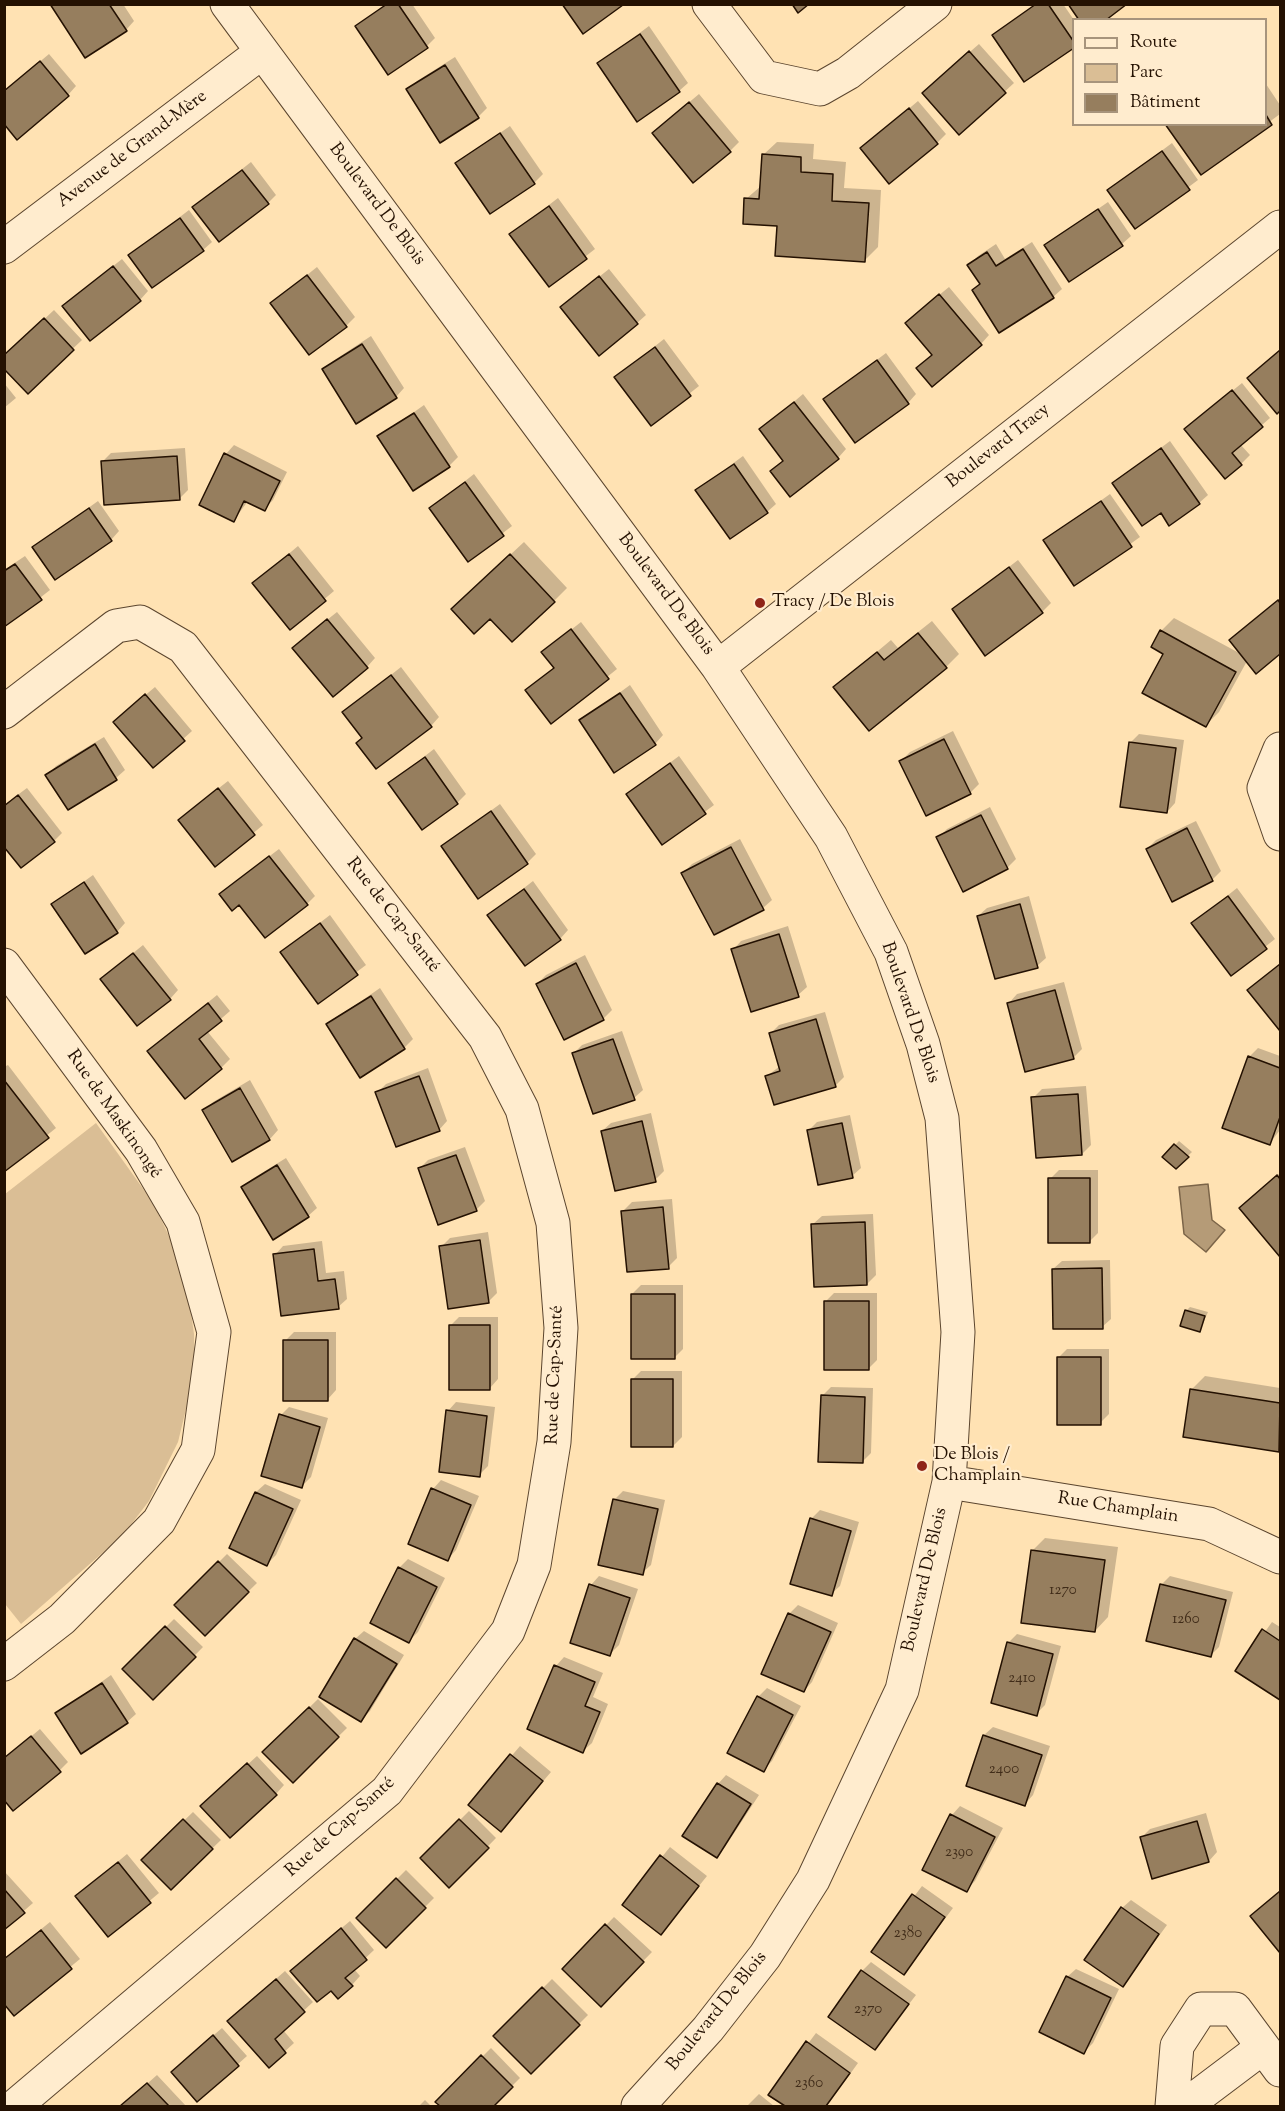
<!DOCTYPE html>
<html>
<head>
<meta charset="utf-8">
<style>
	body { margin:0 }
	#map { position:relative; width:1285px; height:2111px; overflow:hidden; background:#ffe2b3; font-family:"Sorts Mill Goudy",serif }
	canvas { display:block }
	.frame { position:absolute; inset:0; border:6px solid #241102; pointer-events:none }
	.legend { position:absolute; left:1072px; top:18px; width:195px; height:108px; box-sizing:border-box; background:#ffecce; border:2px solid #a7947c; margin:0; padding:8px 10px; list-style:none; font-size:18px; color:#241102 }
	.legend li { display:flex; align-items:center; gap:12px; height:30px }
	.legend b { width:30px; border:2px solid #a7947c }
</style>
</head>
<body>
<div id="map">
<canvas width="1285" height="2111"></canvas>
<div class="frame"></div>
<ul class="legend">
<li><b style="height:8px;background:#ffecce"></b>Route</li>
<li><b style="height:16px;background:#dabe95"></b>Parc</li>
<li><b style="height:16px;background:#967e5e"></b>Bâtiment</li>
</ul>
</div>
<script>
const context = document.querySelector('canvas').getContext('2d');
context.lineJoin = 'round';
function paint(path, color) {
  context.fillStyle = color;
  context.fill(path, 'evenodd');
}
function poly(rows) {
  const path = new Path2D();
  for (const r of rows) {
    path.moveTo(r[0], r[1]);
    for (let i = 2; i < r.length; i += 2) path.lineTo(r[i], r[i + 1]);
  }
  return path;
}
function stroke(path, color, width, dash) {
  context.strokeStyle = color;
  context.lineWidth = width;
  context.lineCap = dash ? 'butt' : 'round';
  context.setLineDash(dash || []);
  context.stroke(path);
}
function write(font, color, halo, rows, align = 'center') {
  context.font = font + ' "Sorts Mill Goudy",serif';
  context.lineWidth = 4.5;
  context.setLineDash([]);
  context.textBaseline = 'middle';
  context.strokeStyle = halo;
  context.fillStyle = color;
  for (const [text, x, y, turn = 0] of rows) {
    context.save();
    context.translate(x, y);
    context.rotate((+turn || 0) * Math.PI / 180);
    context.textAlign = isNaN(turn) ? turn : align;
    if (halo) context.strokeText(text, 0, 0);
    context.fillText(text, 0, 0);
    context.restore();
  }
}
const green = poly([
	[96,1123,154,1204,174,1247,188,1292,194,1334,194,1376,178,1442,149,1501,123,1535,21,1624,5,1604,5,1194]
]);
const water = poly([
	[1208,1184,1212,1220,1225,1230,1206,1252,1184,1234,1179,1187,1208,1184]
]);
const shadow = poly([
	[51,4,123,4,134,21,126,30],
	[385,4,412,4,435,38,427,46,357,27],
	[1035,4,1063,4,1074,20,1074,46,994,36],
	[649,26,688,83,679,91,599,63],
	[979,44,1014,83,960,133,933,84],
	[49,54,76,86,68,95,4,92],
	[455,57,487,108,478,117,408,90,417,81],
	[1266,84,1280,105,1280,114,1201,173,1266,124],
	[699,94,739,142,730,151,662,125],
	[918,101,946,134,937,143,862,148],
	[510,126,543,174,534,183,457,163],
	[777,142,814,144,813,159,846,162,844,188,881,190,878,247,865,260,779,224,746,199,761,186,763,155],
	[1172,143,1198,180,1135,227,1109,190],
	[251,162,276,195,268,203,194,207],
	[558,198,595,249,549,285,511,234],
	[1108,202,1131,236,1122,244,1046,245],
	[189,210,212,242,203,250,130,255],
	[1032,242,1062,289,1053,297,974,290,981,283,969,265,978,256,996,244,1005,259],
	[122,259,148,291,140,300,73,298],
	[317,267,355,317,346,326,272,303],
	[609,269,646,315,637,323,571,299],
	[949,287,989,335,981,344,934,354,916,314],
	[54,310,82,340,28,391,4,357],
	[371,336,404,388,396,397,324,369,333,361],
	[664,339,699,386,651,424,616,377],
	[1280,350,1280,409,1277,412,1257,370],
	[886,353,916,394,908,403,825,399],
	[4,383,16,398,4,408],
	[1242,383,1270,418,1240,444,1250,455,1241,464,1195,421],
	[803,394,846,449,838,458,772,471,784,460,761,430],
	[424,405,458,457,449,466,379,437],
	[1170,441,1208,495,1199,503,1161,511,1114,483],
	[234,445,287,472,273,500,264,509,248,501,234,520,226,454],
	[185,448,188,490,179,499,102,462,111,453],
	[743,456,776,504,767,512,697,490],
	[474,474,512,526,468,560,431,508],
	[1110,494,1140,537,1075,584,1045,541],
	[98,501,119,531,111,540,34,547],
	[524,542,567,588,554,601,466,596],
	[298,546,334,591,290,628,254,583],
	[25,556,50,590,4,626,4,570],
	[1018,560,1051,603,1042,612,954,609],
	[1280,598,1280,653,1256,672,1247,661,1219,712,1205,726,1165,653,1161,631,1174,618,1243,655,1231,640],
	[337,612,375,658,367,667,303,639],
	[932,621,959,654,946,667,835,687,891,640,898,648],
	[581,622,617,669,551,722,527,690,555,667,543,652],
	[401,667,439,717,431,726,364,738,344,712],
	[630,685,663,735,655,744,581,721],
	[155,687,192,731,153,766,124,713],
	[953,731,979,784,970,793,901,761,910,752],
	[1139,734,1184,740,1175,803,1167,812,1130,743],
	[104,737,125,770,116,778,68,808,47,775,56,766],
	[434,749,466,794,457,803,390,783],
	[679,756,714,805,663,843,628,794],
	[228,781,263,825,215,865,188,812],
	[27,788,62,833,54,841,4,844,4,805],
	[500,804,536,854,527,863,443,846],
	[990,807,1016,859,1007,868,938,838,947,829],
	[1196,821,1221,871,1212,880,1147,849,1156,840],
	[740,839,772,900,763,908,715,933,683,873,692,864],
	[279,849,315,896,307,904,240,903,230,886],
	[93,875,125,923,117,932,53,904],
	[533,881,568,930,560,939,489,915],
	[1237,888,1275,939,1231,974,1193,923],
	[1029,896,1046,958,1037,966,978,916,987,908],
	[330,915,366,965,318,1001,282,952],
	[788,926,807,987,798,995,733,950,741,941],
	[143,945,178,990,170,999,111,971],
	[585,955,612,1010,603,1019,537,984,546,975],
	[1280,964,1280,1029,1250,990],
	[1064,982,1082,1049,1073,1058,1009,1003,1017,994],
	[380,988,413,1039,404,1048,328,1024],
	[217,995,230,1011,207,1031,230,1059,221,1068,149,1051],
	[825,1012,844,1077,835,1086,767,1076,780,1066,770,1034,779,1025],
	[622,1031,643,1090,634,1098,573,1054,582,1045],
	[1258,1048,1280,1056,1280,1130,1270,1143,1249,1057],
	[8,1065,56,1128,4,1170,4,1067],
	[428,1068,447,1121,439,1130,377,1093,386,1084],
	[250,1080,278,1130,270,1139,233,1160,204,1111,213,1102],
	[1086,1086,1091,1145,1082,1154,1033,1098,1042,1089],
	[651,1113,664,1171,655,1180,602,1131,611,1123],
	[850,1115,861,1168,852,1176,808,1131,817,1122],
	[1179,1141,1192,1152,1176,1167,1164,1157],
	[465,1147,485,1201,476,1210,419,1169,428,1160],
	[286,1158,317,1208,308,1216,243,1188,252,1179],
	[1059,1170,1098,1170,1098,1233,1090,1241,1050,1179],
	[1280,1173,1280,1255,1241,1208],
	[672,1199,677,1258,668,1267,623,1211,632,1202],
	[873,1214,876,1275,867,1284,813,1224,822,1216],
	[488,1232,497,1293,488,1302,441,1247,450,1238],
	[322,1241,326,1273,344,1271,347,1299,338,1307,275,1255,283,1246],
	[1110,1260,1111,1319,1102,1327,1053,1269,1062,1261],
	[641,1285,683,1285,683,1349,674,1358,632,1294],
	[834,1293,877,1293,877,1360,868,1369,825,1302],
	[1190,1307,1208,1312,1200,1330,1186,1311],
	[459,1317,498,1317,498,1379,490,1388,450,1326],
	[294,1332,336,1332,336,1390,328,1399,285,1341],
	[1067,1349,1109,1349,1109,1414,1100,1423,1058,1358],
	[641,1371,682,1371,682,1437,673,1446,632,1380],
	[1205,1376,1280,1388,1280,1448,1278,1450,1192,1389],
	[831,1387,873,1388,871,1453,862,1462,822,1396],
	[456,1402,495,1407,488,1466,479,1475,448,1411],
	[289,1407,328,1418,311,1477,302,1486,281,1415],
	[441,1480,479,1496,456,1550,448,1559,433,1489],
	[265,1484,301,1500,276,1555,267,1564,231,1547,256,1492],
	[623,1491,665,1500,651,1565,642,1573,614,1500],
	[820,1510,859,1522,840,1586,831,1594,811,1519],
	[1045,1538,1118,1547,1108,1617,1095,1631,1032,1551],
	[227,1554,257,1583,205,1634,176,1605],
	[408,1559,445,1578,418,1632,409,1641,399,1568],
	[599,1576,638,1589,619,1645,610,1654,591,1585],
	[1170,1576,1233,1592,1219,1647,1210,1656,1147,1639,1162,1584],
	[798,1605,838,1623,812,1682,804,1691,789,1614],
	[174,1619,203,1647,153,1698,124,1669],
	[1272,1622,1280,1627,1280,1698,1237,1671],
	[364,1631,404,1655,370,1711,361,1720,355,1639],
	[1017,1634,1061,1646,1045,1705,1036,1714,1008,1643],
	[564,1657,603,1673,593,1697,608,1704,592,1743,583,1751,556,1666],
	[111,1675,136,1714,127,1722,57,1714],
	[767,1688,801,1706,772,1761,763,1770,758,1697],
	[318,1699,347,1728,293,1781,264,1752],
	[993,1727,1050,1746,1033,1795,1025,1804,968,1785,984,1735],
	[40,1729,68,1762,60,1770,4,1759],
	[520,1746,551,1772,509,1821,470,1805],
	[257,1756,284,1785,276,1794,211,1798],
	[726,1775,759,1795,725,1847,717,1856,718,1784],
	[960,1806,1003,1828,975,1881,966,1890,952,1815],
	[469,1811,496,1838,449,1886,422,1858],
	[193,1812,221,1840,171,1888,143,1860],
	[1206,1813,1217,1852,1209,1861,1142,1837,1150,1829],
	[670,1847,707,1876,661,1933,624,1904],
	[127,1854,159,1893,109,1935,77,1896],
	[406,1870,434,1898,386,1946,358,1918],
	[4,1871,33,1903,4,1928],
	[922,1886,953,1908,904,1973,873,1951],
	[1280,1891,1280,1951,1252,1916],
	[1131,1900,1167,1925,1123,1985,1122,1908],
	[614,1917,652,1952,601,2004,564,1968],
	[350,1921,374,1950,354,1969,360,1976,352,1985,301,1962],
	[50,1922,80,1959,14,2013,4,1959],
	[871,1962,916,1995,875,2048,862,1971],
	[1076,1969,1119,1989,1093,2043,1084,2052,1067,1977],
	[285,1971,313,2002,283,2030,294,2043,269,2066,238,2012],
	[552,1979,588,2015,531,2072,495,2036],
	[222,2028,247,2056,198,2100,181,2063],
	[816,2033,858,2063,827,2106,787,2106,770,2094],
	[491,2048,520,2078,492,2106,442,2106,437,2102],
	[157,2075,186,2106,122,2106],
	[759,2094,774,2106,747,2106],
	[425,2100,431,2106,419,2106]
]);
const building = poly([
	[50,4,109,4,127,31,85,58,50,4],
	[387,4,398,4,428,48,388,75,355,26,387,4],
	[562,4,622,4,623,5,583,34,562,4],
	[792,4,809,4,798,13,792,4],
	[1036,4,1048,4,1074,42,1074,48,1024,82,992,35,1036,4],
	[1068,4,1127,4,1106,20,1079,20,1068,4],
	[640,34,680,92,637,122,597,63,640,34],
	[969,51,1006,93,959,135,922,93,969,51],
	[40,61,69,96,17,140,4,124,4,91,40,61],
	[445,65,479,118,440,143,406,89,445,65],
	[689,102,731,152,693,183,652,133,689,102],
	[909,108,938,144,889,184,860,148,909,108],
	[1266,115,1272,125,1201,175,1165,124,1266,124,1266,115],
	[500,133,535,184,490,214,455,163,500,133],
	[1162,151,1190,190,1135,229,1107,190,1162,151],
	[762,154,801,157,801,172,833,174,832,201,869,203,865,262,775,256,777,226,743,224,744,198,759,199,762,154],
	[242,170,269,204,219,242,192,207,242,170],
	[549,206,587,259,549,287,509,234,549,206],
	[1098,209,1123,246,1069,282,1044,245,1098,209],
	[180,218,204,251,152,288,128,255,180,218],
	[1023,249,1054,298,999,333,972,290,980,284,967,265,987,252,996,266,1023,249],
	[113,266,141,301,90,341,62,306,113,266],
	[307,275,347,327,309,355,270,303,307,275],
	[599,276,638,324,599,356,560,307,599,276],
	[939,294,982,345,932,387,916,368,932,355,905,323,939,294],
	[44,318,74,350,28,394,4,369,4,355,44,318],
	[362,344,397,398,356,424,322,369,362,344],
	[655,347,691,396,651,426,614,377,655,347],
	[1280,350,1280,411,1277,414,1247,378,1280,350],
	[877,360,909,404,855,443,823,399,877,360],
	[1232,390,1263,427,1232,453,1242,465,1225,479,1184,429,1232,390],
	[794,402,839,459,790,497,770,471,783,461,759,429,794,402],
	[414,413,450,467,413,491,377,436,414,413],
	[1161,448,1200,504,1169,526,1161,513,1142,526,1112,483,1161,448],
	[224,453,280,481,265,511,244,501,234,522,199,505,224,453],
	[177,456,180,500,104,505,101,461,177,456],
	[734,464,768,513,730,539,695,490,734,464],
	[465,482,504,536,468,562,429,508,465,482],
	[1101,501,1132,547,1074,586,1043,540,1101,501],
	[89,508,112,541,55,580,32,547,89,508],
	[289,554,326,601,290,630,252,583,289,554],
	[510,554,555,602,512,642,490,619,474,634,451,609,510,554],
	[15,564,42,600,4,627,4,571,15,564],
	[1009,567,1043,613,985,656,952,609,1009,567],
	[1278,600,1280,603,1280,654,1256,674,1229,640,1278,600],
	[327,619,368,668,333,697,292,648,327,619],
	[571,629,609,679,551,724,525,690,554,668,541,652,571,629],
	[1160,630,1236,672,1206,727,1142,693,1163,654,1151,647,1160,630],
	[918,633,947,668,869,731,833,687,877,652,884,660,918,633],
	[391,675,432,727,376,769,356,743,362,738,342,712,391,675],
	[620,693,656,745,614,773,579,720,620,693],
	[145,694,185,741,153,768,113,722,145,694],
	[944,739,971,794,926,816,899,761,944,739],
	[1129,742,1176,748,1167,813,1120,807,1129,742],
	[95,744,117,780,68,810,45,775,95,744],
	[425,757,458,804,422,830,388,783,425,757],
	[670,763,706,814,662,845,626,794,670,763],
	[218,788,255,835,215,867,178,820,218,788],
	[18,795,55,842,21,868,4,847,4,806,18,795],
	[491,811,528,864,478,899,441,846,491,811],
	[981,815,1008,869,963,892,936,837,981,815],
	[1187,828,1213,881,1172,902,1146,849,1187,828],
	[731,847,764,910,714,935,681,873,731,847],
	[269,856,308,905,265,938,239,905,232,911,219,894,269,856],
	[84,882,118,933,85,954,51,904,84,882],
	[524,889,561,940,525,966,487,915,524,889],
	[1228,896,1267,949,1231,976,1191,923,1228,896],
	[1020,904,1038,968,995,979,977,916,1020,904],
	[320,923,358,975,318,1004,280,952,320,923],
	[779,934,799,997,751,1012,731,949,779,934],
	[133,953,171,1000,137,1026,100,979,133,953],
	[576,963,604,1020,564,1040,536,984,576,963],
	[1280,964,1280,1031,1247,990,1280,964],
	[1055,990,1074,1059,1025,1072,1007,1003,1055,990],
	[371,996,405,1049,360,1078,326,1024,371,996],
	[208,1003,222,1021,199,1039,222,1069,185,1099,147,1051,208,1003],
	[816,1019,836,1087,774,1105,765,1076,780,1071,769,1033,816,1019],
	[613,1039,635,1100,593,1114,572,1053,613,1039],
	[1248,1056,1280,1068,1280,1117,1270,1145,1222,1128,1248,1056],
	[419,1076,440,1131,396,1147,375,1092,419,1076],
	[4,1080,49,1138,4,1172,4,1080],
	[240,1088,270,1140,232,1162,202,1110,240,1088],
	[1078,1094,1082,1155,1036,1158,1031,1097,1078,1094],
	[642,1121,656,1182,615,1191,601,1131,642,1121],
	[842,1123,853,1178,818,1185,807,1130,842,1123],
	[1174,1144,1189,1157,1176,1169,1162,1157,1174,1144],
	[456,1155,477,1211,438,1225,418,1168,456,1155],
	[277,1165,309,1217,273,1240,241,1187,277,1165],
	[1277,1175,1280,1179,1280,1257,1239,1208,1277,1175],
	[1048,1178,1090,1178,1090,1243,1048,1243,1048,1178],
	[663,1207,669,1269,627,1272,621,1211,663,1207],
	[865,1222,867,1285,814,1287,811,1224,865,1222],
	[480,1240,489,1303,448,1309,439,1246,480,1240],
	[314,1249,318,1281,335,1279,339,1309,281,1316,273,1254,314,1249],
	[1102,1268,1103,1329,1053,1329,1052,1269,1102,1268],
	[631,1294,675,1294,675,1359,631,1359,631,1294],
	[824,1301,869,1301,869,1370,824,1370,824,1301],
	[1185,1310,1205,1316,1200,1332,1180,1326,1185,1310],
	[449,1325,490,1325,490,1390,449,1390,449,1325],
	[283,1340,328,1340,328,1401,283,1401,283,1340],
	[1057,1357,1101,1357,1101,1425,1057,1425,1057,1357],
	[631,1379,673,1379,673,1447,631,1447,631,1379],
	[1190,1389,1280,1403,1279,1452,1183,1437,1190,1389],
	[821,1395,865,1397,863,1463,818,1462,821,1395],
	[446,1410,487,1416,480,1477,439,1472,446,1410],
	[279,1414,320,1427,302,1488,261,1476,279,1414],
	[431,1488,471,1505,448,1561,408,1544,431,1488],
	[255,1492,293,1509,267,1566,229,1548,255,1492],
	[613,1499,658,1509,643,1575,598,1565,613,1499],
	[810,1518,851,1531,832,1596,790,1584,810,1518],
	[1031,1550,1105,1560,1095,1632,1021,1623,1031,1550],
	[218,1561,249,1592,205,1636,174,1605,218,1561],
	[398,1567,437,1587,409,1643,370,1623,398,1567],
	[589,1584,630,1598,610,1656,570,1643,589,1584],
	[1160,1584,1226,1600,1211,1657,1146,1641,1160,1584],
	[788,1613,831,1632,804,1692,761,1674,788,1613],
	[165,1626,196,1657,153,1700,122,1669,165,1626],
	[1262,1629,1280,1641,1280,1700,1235,1671,1262,1629],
	[354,1638,397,1664,361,1722,319,1697,354,1638],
	[1007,1642,1053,1654,1037,1716,991,1703,1007,1642],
	[554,1665,595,1682,585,1706,600,1712,583,1753,527,1729,554,1665],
	[102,1683,128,1723,81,1754,55,1713,102,1683],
	[757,1696,793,1715,764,1772,727,1753,757,1696],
	[309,1707,339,1737,293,1783,262,1752,309,1707],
	[983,1735,1042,1755,1025,1806,966,1786,983,1735],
	[31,1736,61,1772,13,1811,4,1800,4,1758,31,1736],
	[510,1754,543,1781,501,1832,468,1805,510,1754],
	[247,1763,277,1795,230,1838,200,1806,247,1763],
	[717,1783,751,1804,717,1858,682,1836,717,1783],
	[950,1814,995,1837,967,1892,922,1870,950,1814],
	[183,1819,213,1849,171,1890,141,1860,183,1819],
	[459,1819,489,1848,449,1888,420,1858,459,1819],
	[1197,1821,1209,1862,1152,1879,1140,1837,1197,1821],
	[660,1855,699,1886,661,1935,622,1905,660,1855],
	[118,1862,151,1903,108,1937,75,1896,118,1862],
	[396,1878,426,1908,386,1948,356,1918,396,1878],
	[4,1889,25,1913,4,1930,4,1889],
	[1280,1891,1280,1953,1250,1916,1280,1891],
	[912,1894,945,1917,904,1975,871,1952,912,1894],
	[1121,1907,1159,1934,1123,1987,1084,1960,1121,1907],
	[605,1924,644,1962,601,2007,562,1969,605,1924],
	[341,1928,367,1960,345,1978,353,1986,338,1999,331,1991,317,2002,290,1971,341,1928],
	[41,1930,72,1969,14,2016,4,2004,4,1959,41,1930],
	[861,1970,909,2004,875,2050,828,2017,861,1970],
	[1066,1976,1111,1998,1084,2054,1039,2032,1066,1976],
	[276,1979,305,2012,275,2039,286,2053,269,2068,227,2021,276,1979],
	[542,1987,580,2025,531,2074,493,2036,542,1987],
	[213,2035,239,2066,197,2102,171,2072,213,2035],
	[806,2041,850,2073,826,2106,785,2106,768,2095,806,2041],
	[481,2055,513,2087,494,2106,440,2106,435,2102,481,2055],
	[147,2083,169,2106,120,2106,147,2083]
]);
const minor = poly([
	[227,4,718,667,831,837,891,952,923,1044,942,1118,958,1332,949,1482,902,1690,813,1880,765,1956,708,2029,638,2106],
	[709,4,764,77,820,89,848,73,935,4],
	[4,247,262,52],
	[718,667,1280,227],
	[4,712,116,626,140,622,183,647,485,1037,522,1109,553,1223,561,1328,554,1442,534,1565,508,1631,387,1791,15,2106],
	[1280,749,1264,788,1280,834],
	[4,965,141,1150,183,1222,214,1332,198,1450,159,1521,62,1619,4,1664],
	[949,1482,1209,1524,1280,1557],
	[1172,2106,1177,2046,1201,2009,1235,2009,1280,2070],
	[1185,2106,1262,2048]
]);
const markers = [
	[760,603,6,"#8f2418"],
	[922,1466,6,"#8f2418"]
];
const numberNames = [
	["1270",1063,1591],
	["1260",1186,1620],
	["2410",1022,1679],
	["2400",1004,1770],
	["2390",959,1853],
	["2380",908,1934],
	["2370",868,2010],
	["2360",809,2084]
];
const streetNames = [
	["Avenue de Grand-Mère",133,150,-37],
	["Boulevard De Blois",376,205,53],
	["Boulevard Tracy",999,447,-38],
	["Boulevard De Blois",665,595,53],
	["Rue de Cap-Santé",392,916,52],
	["Boulevard De Blois",909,1013,71],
	["Rue de Maskinongé",113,1115,55],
	["Rue de Cap-Santé",556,1375,-88],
	["Rue Champlain",1118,1509,9],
	["Boulevard De Blois",926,1580,-77],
	["Rue de Cap-Santé",341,1828,-42],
	["Boulevard De Blois",718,2012,-51]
];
const poiNames = [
	["Tracy / De Blois",772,603],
	["De Blois /",934,1456],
	["Champlain",934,1477]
];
paint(green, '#dabe95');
paint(water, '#b59b77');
stroke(water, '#7b6448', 1.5);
paint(shadow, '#0003');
paint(building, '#967e5e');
stroke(building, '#241102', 1.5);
stroke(minor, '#5b452e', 35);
stroke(minor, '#ffecce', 33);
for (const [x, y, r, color] of markers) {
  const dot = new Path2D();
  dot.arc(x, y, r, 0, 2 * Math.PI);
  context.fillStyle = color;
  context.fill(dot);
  stroke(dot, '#ffecce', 2);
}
write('15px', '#402c19', null, numberNames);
write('18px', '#241102', '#ffecce', streetNames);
write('18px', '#241102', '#ffecce', poiNames, 'left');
</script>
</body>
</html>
